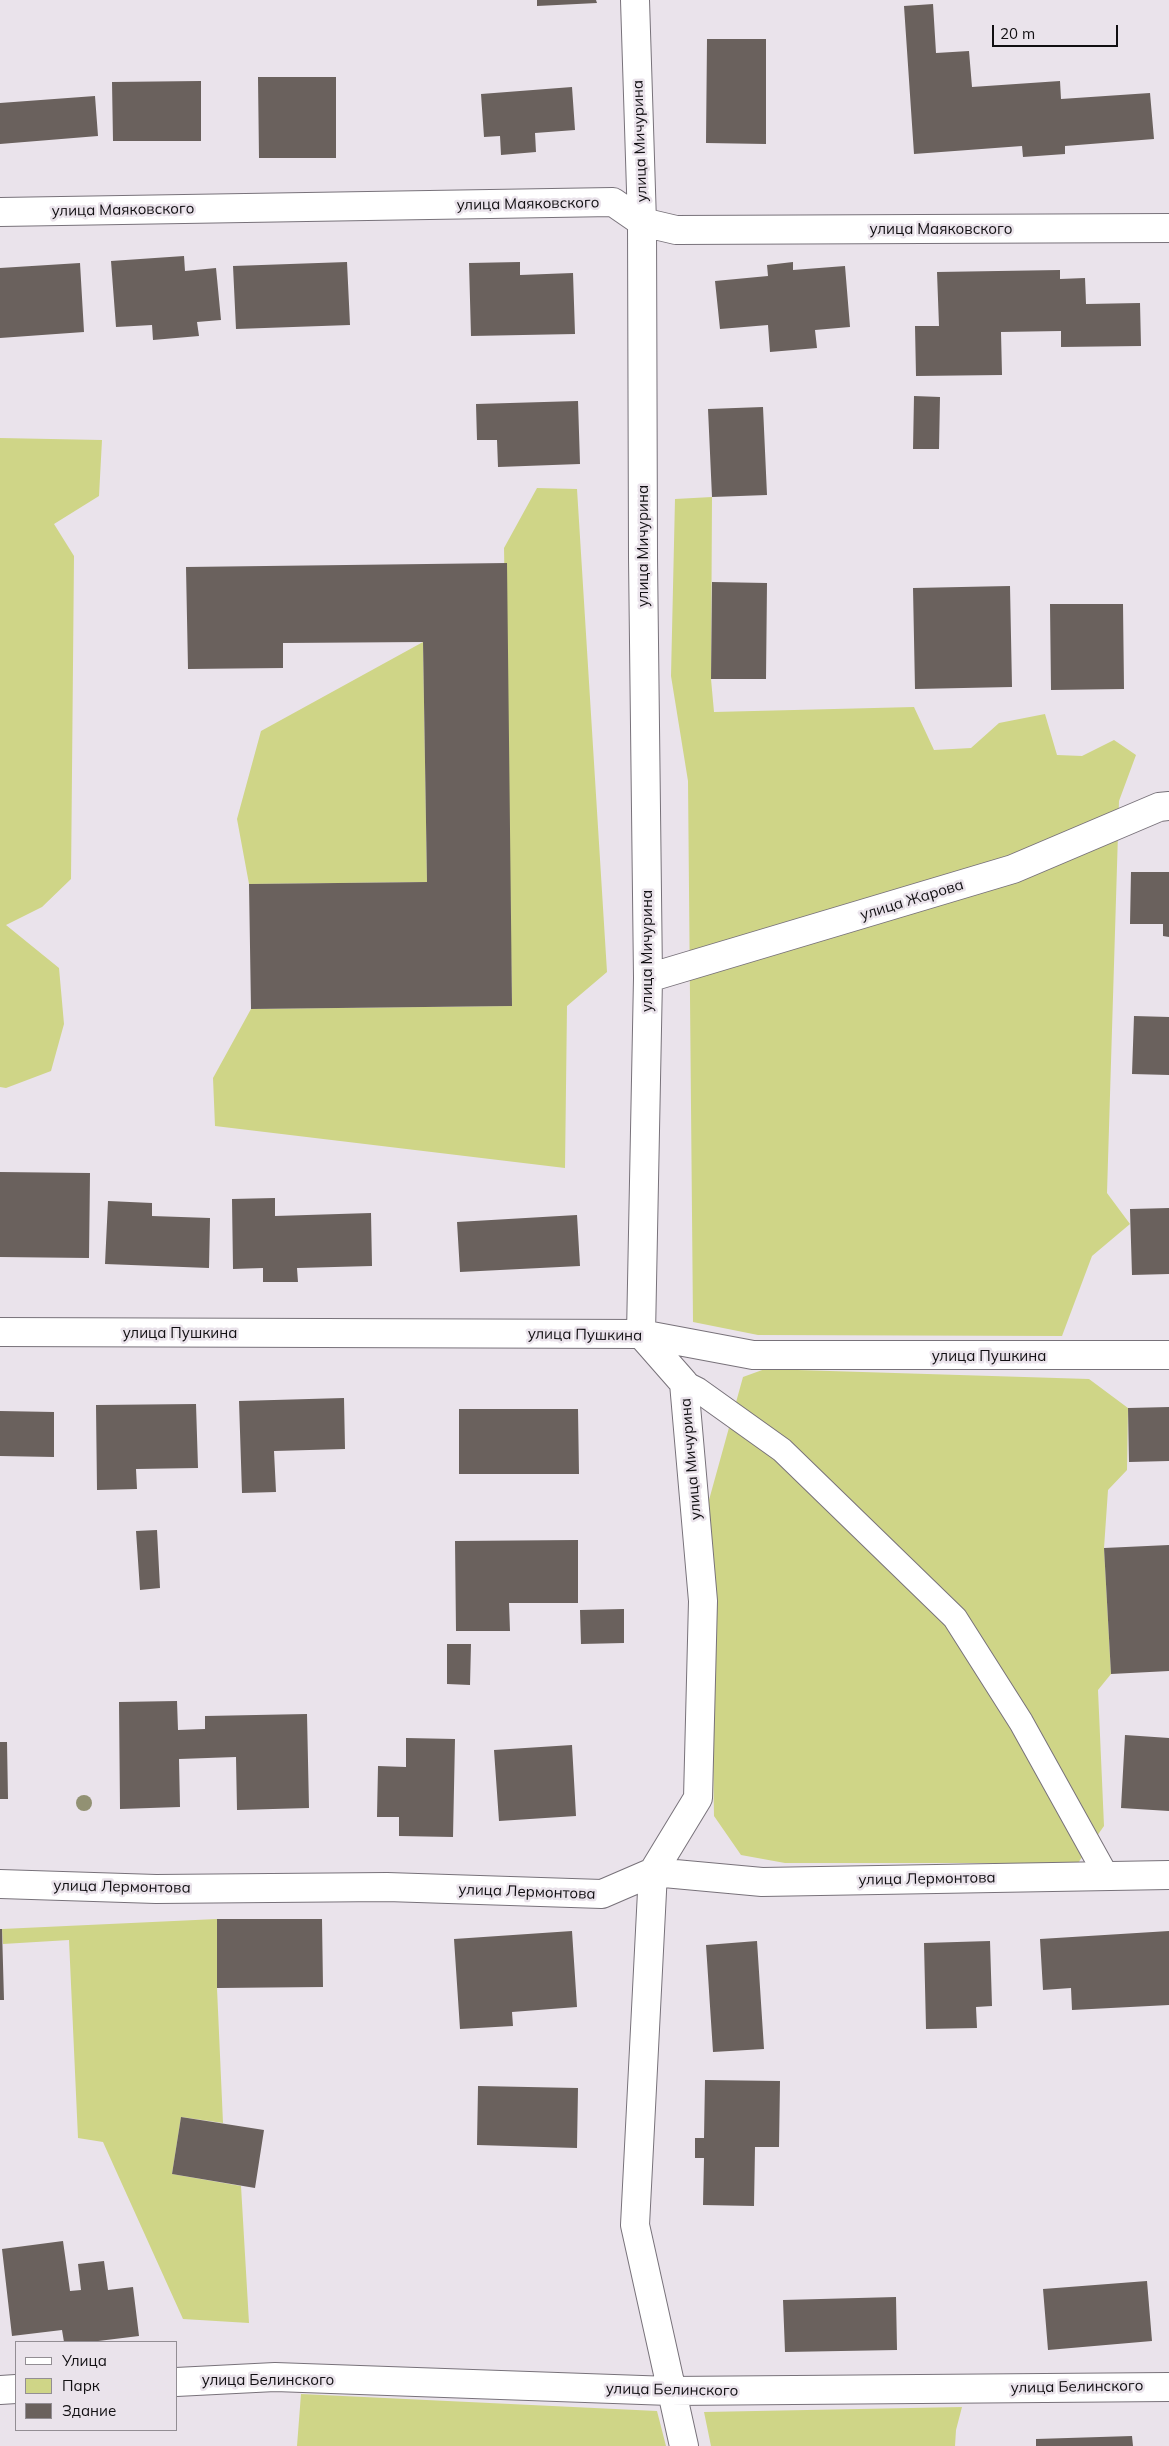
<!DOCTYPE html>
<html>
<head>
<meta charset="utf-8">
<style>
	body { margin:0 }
	#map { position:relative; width:1169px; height:2446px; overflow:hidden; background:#eae3eb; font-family:Mulish,sans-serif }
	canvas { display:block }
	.legend { position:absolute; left:15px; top:2341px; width:162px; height:90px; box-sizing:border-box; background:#eae3eb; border:1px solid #938e94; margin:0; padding:6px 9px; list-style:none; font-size:15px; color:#110f12 }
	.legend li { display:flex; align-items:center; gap:10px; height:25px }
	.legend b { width:25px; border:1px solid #938e94 }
	.scale { position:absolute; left:992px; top:25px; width:126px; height:22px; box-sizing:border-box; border:2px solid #110f12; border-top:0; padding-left:6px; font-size:15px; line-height:18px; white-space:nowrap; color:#110f12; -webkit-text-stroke:4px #eae3eb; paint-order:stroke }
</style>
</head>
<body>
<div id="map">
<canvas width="1169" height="2446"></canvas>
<ul class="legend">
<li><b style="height:6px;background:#fff"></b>Улица</li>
<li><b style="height:14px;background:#cfd587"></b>Парк</li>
<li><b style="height:14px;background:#6a615d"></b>Здание</li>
</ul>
<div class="scale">20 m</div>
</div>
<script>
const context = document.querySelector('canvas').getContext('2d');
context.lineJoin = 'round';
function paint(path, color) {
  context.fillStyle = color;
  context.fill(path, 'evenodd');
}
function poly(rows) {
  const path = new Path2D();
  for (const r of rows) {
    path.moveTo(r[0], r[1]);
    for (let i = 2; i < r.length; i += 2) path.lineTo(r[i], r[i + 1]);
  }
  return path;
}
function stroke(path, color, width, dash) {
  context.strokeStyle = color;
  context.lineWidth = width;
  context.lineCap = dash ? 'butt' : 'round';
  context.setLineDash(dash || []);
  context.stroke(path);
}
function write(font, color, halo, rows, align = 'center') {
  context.font = font + ' Mulish,sans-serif';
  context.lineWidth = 5;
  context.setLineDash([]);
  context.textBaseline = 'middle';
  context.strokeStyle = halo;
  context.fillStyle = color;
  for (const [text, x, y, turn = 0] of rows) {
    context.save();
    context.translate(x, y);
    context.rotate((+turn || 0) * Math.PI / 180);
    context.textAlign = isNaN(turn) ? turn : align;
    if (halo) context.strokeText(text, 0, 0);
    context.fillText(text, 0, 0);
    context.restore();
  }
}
const green = poly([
	[0,438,102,440,99,496,54,524,74,556,71,879,42,907,6,925,59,968,64,1024,51,1071,6,1088,0,1087],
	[537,488,577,489,607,972,567,1006,565,1168,215,1126,213,1078,251,1009,512,1006,504,548],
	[712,497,711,679,714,712,914,707,934,750,971,748,999,723,1045,714,1057,755,1082,756,1114,740,1136,755,1119,801,1107,1193,1130,1224,1092,1256,1062,1336,758,1335,693,1322,688,781,671,676,675,499],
	[423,642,427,882,249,884,237,819,261,731],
	[765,1369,1089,1379,1128,1408,1127,1470,1108,1490,1104,1548,1111,1674,1098,1690,1104,1826,1078,1863,785,1863,741,1855,714,1816,709,1500,743,1377],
	[217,1919,217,1988,223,2123,181,2117,172,2174,241,2186,249,2323,183,2319,103,2142,78,2138,69,1940,3,1944,2,1929],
	[301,2394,657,2411,666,2446,297,2446],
	[962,2407,956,2430,955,2446,711,2446,704,2412]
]);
const building = poly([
	[537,0,596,0,597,3,537,6],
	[933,4,936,53,969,51,972,87,1060,81,1061,99,1150,93,1154,139,1065,146,1065,154,1023,157,1022,146,914,154,904,6],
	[707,39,766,39,766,144,706,143],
	[258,77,336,77,336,158,259,158],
	[201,81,201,141,113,141,112,82],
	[572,87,575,130,535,133,536,152,501,155,500,136,484,137,481,94],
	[95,96,98,136,0,144,0,103],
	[184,256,185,271,216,268,221,320,197,322,199,336,153,340,152,325,116,327,111,261],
	[347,262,350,325,236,329,233,266],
	[520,262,520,275,573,273,575,334,471,336,469,263],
	[793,262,793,270,845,266,850,327,815,330,817,348,770,352,768,325,720,329,715,281,768,276,767,265],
	[80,263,84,332,0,338,0,268],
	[1060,270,1060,279,1085,278,1086,304,1140,303,1141,346,1061,347,1061,331,1001,332,1002,375,916,376,915,326,939,326,937,272],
	[914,396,940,397,939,449,913,449],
	[578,401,580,464,498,467,497,440,477,440,476,404],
	[763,407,767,495,712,497,708,409],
	[507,563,512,1006,251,1009,249,884,427,882,423,642,283,643,283,668,188,669,186,567],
	[712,582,767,583,766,679,711,679],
	[1010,586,1012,687,915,689,913,588],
	[1050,604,1123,604,1124,689,1051,690],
	[1131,872,1169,872,1169,937,1163,936,1163,924,1130,924],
	[1134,1016,1169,1017,1169,1075,1132,1074],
	[0,1172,90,1173,89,1258,0,1257],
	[275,1198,275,1216,371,1213,372,1266,297,1268,298,1282,263,1282,263,1268,233,1269,232,1199],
	[108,1201,152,1203,152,1216,210,1218,209,1268,105,1264],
	[1169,1208,1169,1274,1132,1275,1130,1209],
	[577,1215,580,1266,460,1272,457,1222],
	[344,1398,345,1449,274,1451,276,1492,242,1493,239,1401],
	[196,1404,198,1468,136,1469,137,1489,97,1490,96,1405],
	[1169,1407,1169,1461,1129,1462,1128,1408],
	[459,1409,578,1409,579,1474,459,1474],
	[0,1411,54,1412,54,1457,0,1456],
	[157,1530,160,1588,140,1590,136,1531],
	[578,1540,578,1603,509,1603,510,1631,456,1631,455,1541],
	[1169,1545,1169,1671,1111,1674,1104,1548],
	[624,1609,624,1643,581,1644,580,1610],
	[447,1644,471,1644,470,1685,447,1684],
	[177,1701,178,1730,205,1729,205,1716,307,1714,309,1808,237,1810,236,1757,179,1759,180,1807,120,1809,119,1702],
	[1125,1735,1169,1738,1169,1811,1121,1808],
	[406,1738,455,1739,453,1837,399,1836,399,1817,377,1817,378,1766,406,1767],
	[0,1742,7,1742,8,1799,0,1799],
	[572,1745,576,1816,499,1821,494,1750],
	[217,1919,322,1919,323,1987,217,1988],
	[0,1929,2,1929,4,2000,0,2000],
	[572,1931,577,2007,512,2012,513,2026,460,2029,454,1939],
	[1169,1931,1169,2005,1072,2010,1071,1988,1043,1990,1040,1939],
	[757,1941,764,2049,713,2052,706,1945],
	[990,1941,992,2006,976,2007,977,2028,926,2029,924,1943],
	[705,2080,780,2081,779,2147,755,2147,754,2206,703,2205,704,2158,695,2158,695,2138,704,2138],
	[478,2086,578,2088,577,2148,477,2145],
	[181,2117,264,2130,255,2188,172,2174],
	[63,2241,70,2291,81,2290,78,2264,104,2261,108,2290,133,2287,139,2336,90,2342,64,2342,62,2330,12,2336,2,2249],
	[1147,2281,1152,2341,1048,2350,1043,2289],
	[896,2297,897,2350,785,2352,783,2300],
	[1132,2436,1133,2446,1036,2446,1036,2439]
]);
const service = poly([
	[684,1383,698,1390,782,1450,955,1618,1021,1722,1106,1875]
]);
const minor = poly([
	[635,0,642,222,643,558,648,978,641,1334,684,1383,703,1601,698,1798,653,1872,635,2225,684,2446],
	[0,212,613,202,642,222,676,230,1169,228],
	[648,978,1013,869,1159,807,1169,806],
	[0,1332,641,1334,753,1355,1169,1355],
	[0,1884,156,1889,387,1887,602,1894,653,1872,762,1882,1169,1875],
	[176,2382,275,2377,670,2391,1169,2387],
	[0,2390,16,2389]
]);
const trees = [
	[84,1803]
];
const streetNames = [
	["улица Мичурина",640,141,-92],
	["улица Маяковского",528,204,-1],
	["улица Маяковского",123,210,-1],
	["улица Маяковского",941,229],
	["улица Мичурина",643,546,-90],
	["улица Жарова",912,900,-17],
	["улица Мичурина",647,951,-90],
	["улица Пушкина",180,1333],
	["улица Пушкина",585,1335,1],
	["улица Пушкина",989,1356],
	["улица Мичурина",691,1459,-95],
	["улица Лермонтова",927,1879,-1],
	["улица Лермонтова",122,1887,1],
	["улица Лермонтова",527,1892,2],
	["улица Белинского",268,2380],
	["улица Белинского",1077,2387,-1],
	["улица Белинского",672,2390,1]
];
paint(green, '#cfd587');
paint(building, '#6a615d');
stroke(service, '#78727a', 26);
stroke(minor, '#78727a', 30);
stroke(service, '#fff', 24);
stroke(minor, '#fff', 28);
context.fillStyle = '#929173';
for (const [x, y] of trees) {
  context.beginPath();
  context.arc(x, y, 8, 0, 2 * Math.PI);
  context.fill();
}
write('15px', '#110f12', '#eae3eb', streetNames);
</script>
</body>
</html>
